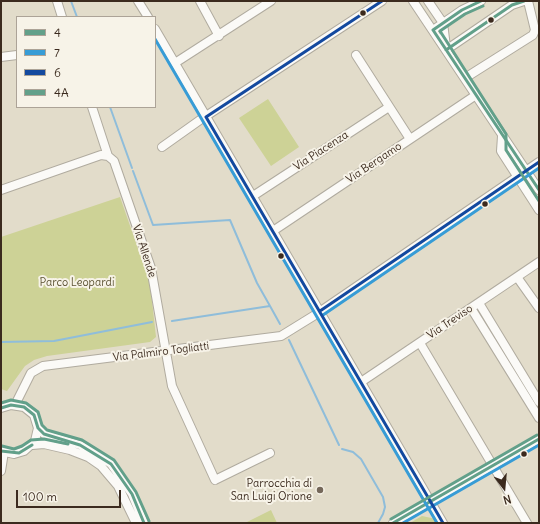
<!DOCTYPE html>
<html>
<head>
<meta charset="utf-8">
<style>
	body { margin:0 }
	#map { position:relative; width:540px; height:524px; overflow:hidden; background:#e2dcca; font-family:Delius,sans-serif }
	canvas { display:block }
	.frame { position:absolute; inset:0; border:2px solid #3b2a1e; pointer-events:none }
	.legend { position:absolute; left:16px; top:16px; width:140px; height:92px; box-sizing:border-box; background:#f7f3e8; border:1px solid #aca397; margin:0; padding:5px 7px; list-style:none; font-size:12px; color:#3b2a1e }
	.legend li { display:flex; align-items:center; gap:8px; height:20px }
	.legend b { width:20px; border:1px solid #aca397 }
	.north { position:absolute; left:484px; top:468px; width:40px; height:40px; -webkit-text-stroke:3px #f7f3e8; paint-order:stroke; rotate:164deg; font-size:11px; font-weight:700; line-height:16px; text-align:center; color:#3b2a1e }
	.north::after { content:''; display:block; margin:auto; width:14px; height:18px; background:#3b2a1e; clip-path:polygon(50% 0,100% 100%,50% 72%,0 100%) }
	.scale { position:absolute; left:16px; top:490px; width:105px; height:18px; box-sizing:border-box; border:2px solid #3b2a1e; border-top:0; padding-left:5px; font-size:12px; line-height:14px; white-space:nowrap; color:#3b2a1e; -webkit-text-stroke:3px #f7f3e8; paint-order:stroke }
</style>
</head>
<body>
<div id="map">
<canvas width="540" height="524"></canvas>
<div class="frame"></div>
<ul class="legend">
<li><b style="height:5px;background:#62a08a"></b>4</li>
<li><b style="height:5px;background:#379cd6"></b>7</li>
<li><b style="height:5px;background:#13499f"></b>6</li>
<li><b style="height:5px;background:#62a08a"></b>4A</li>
</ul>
<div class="north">N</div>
<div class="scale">100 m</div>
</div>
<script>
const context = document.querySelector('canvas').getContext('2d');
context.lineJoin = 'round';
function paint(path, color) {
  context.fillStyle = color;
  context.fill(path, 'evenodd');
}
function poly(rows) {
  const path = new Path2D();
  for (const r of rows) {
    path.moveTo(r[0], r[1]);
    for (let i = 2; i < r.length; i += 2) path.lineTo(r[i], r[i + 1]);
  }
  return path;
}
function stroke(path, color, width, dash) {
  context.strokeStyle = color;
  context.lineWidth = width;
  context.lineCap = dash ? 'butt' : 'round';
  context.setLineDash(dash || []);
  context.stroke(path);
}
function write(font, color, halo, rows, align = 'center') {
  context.font = font + ' Delius,sans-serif';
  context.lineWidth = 4;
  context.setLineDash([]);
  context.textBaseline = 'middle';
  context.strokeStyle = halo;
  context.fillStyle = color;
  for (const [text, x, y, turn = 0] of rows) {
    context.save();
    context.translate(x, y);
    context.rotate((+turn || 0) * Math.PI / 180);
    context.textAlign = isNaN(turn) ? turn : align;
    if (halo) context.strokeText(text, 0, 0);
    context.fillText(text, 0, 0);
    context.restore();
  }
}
const green = poly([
	[268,99,299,147,271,166,239,118],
	[120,197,150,283,156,337,150,342,47,356,34,360,25,366,7,391,1,389,1,237],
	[271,510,277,523,245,523],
	[422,516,436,519,438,523,410,523]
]);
const stream = poly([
	[71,1,77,17],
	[110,107,132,168],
	[133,171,153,225,230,220,257,283,270,306],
	[172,321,270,306,280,324],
	[289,340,339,445],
	[1,342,54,341,152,322],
	[342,449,353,452,361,459,383,497,385,507,383,514,378,523]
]);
const minor = poly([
	[57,1,62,17],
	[138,1,148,17],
	[200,1,219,36],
	[413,1,539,190],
	[428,1,443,23,446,47],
	[155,29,443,523],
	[433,30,462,10,481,1],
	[446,50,512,5,524,1],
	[356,55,410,139],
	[1,57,17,55],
	[175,63,271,1],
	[465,78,533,35,535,30,528,1],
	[92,107,108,156,114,161,151,268,172,386,215,480,270,453],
	[502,136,501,151,539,210],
	[162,147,200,120,382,1],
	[1,190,101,155,108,156],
	[253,196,389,107],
	[273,231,476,95],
	[517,277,539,308],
	[479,303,539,402],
	[471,308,539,418],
	[420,343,527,523],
	[361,382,539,262],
	[15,405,31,373,43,366,281,336,315,315,539,162],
	[1,408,11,405,24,407,34,415,38,428,35,441,24,451,14,454,1,451],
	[38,428,44,434,80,445,95,453,111,464,132,494,144,523],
	[32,445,44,444,70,450,88,457,101,466,118,486,136,523],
	[1,471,4,452],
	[393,523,539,439]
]);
const bus1 = poly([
	[481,1,462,10,433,30,539,190],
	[446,50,512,5,524,1],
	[1,408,11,405,24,407,34,415,38,428],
	[38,428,44,434,80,445,111,464,132,494,144,523],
	[1,451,19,453,32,445],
	[393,523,539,439]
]);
const bus2 = poly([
	[155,39,437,523],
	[323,315,539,168],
	[403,523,539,445]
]);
const bus3 = poly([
	[382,1,206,117,443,523],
	[320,311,539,162]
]);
const bus4 = poly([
	[483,6,465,14,440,31,506,134,506,150,539,201],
	[1,403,11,400,26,403,38,412,42,425,47,430,82,440,114,460,136,492,149,521],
	[2,446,14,449,22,446,31,440,44,439,68,444],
	[391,519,537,435]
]);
const markers = [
	[363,13,3.5,"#3b2a1e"],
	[491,20,3.5,"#3b2a1e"],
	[485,204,3.5,"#3b2a1e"],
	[281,256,3.5,"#3b2a1e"],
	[524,454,3.5,"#3b2a1e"],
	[320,490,4,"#75685a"]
];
const streetNames = [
	["Via Piacenza",321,151,-33],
	["Via Bergamo",374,163,-34],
	["Via Allende",144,251,72],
	["Via Treviso",450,322,-34],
	["Via Palmiro Togliatti",161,352,-7]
];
const parkNames = [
	["Parco Leopardi",77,283]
];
const poiNames = [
	["Parrocchia di",312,484],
	["San Luigi Orione",312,497]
];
paint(green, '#cdd296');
stroke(stream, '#8fbdda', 2);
stroke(minor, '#b0ab9f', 10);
stroke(minor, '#fbfaf7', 8);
stroke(bus1, '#62a08a', 3);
stroke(bus2, '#379cd6', 3);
stroke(bus3, '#13499f', 3);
stroke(bus4, '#62a08a', 3);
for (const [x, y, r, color] of markers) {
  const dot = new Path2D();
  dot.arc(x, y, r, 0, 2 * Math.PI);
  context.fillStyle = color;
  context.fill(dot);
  stroke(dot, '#f7f3e8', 1.5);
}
write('11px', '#3b2a1e', '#f7f3e8', streetNames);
write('11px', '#5b5232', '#f7f3e8', parkNames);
write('11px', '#3b2a1e', '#f7f3e8', poiNames, 'right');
</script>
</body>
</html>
